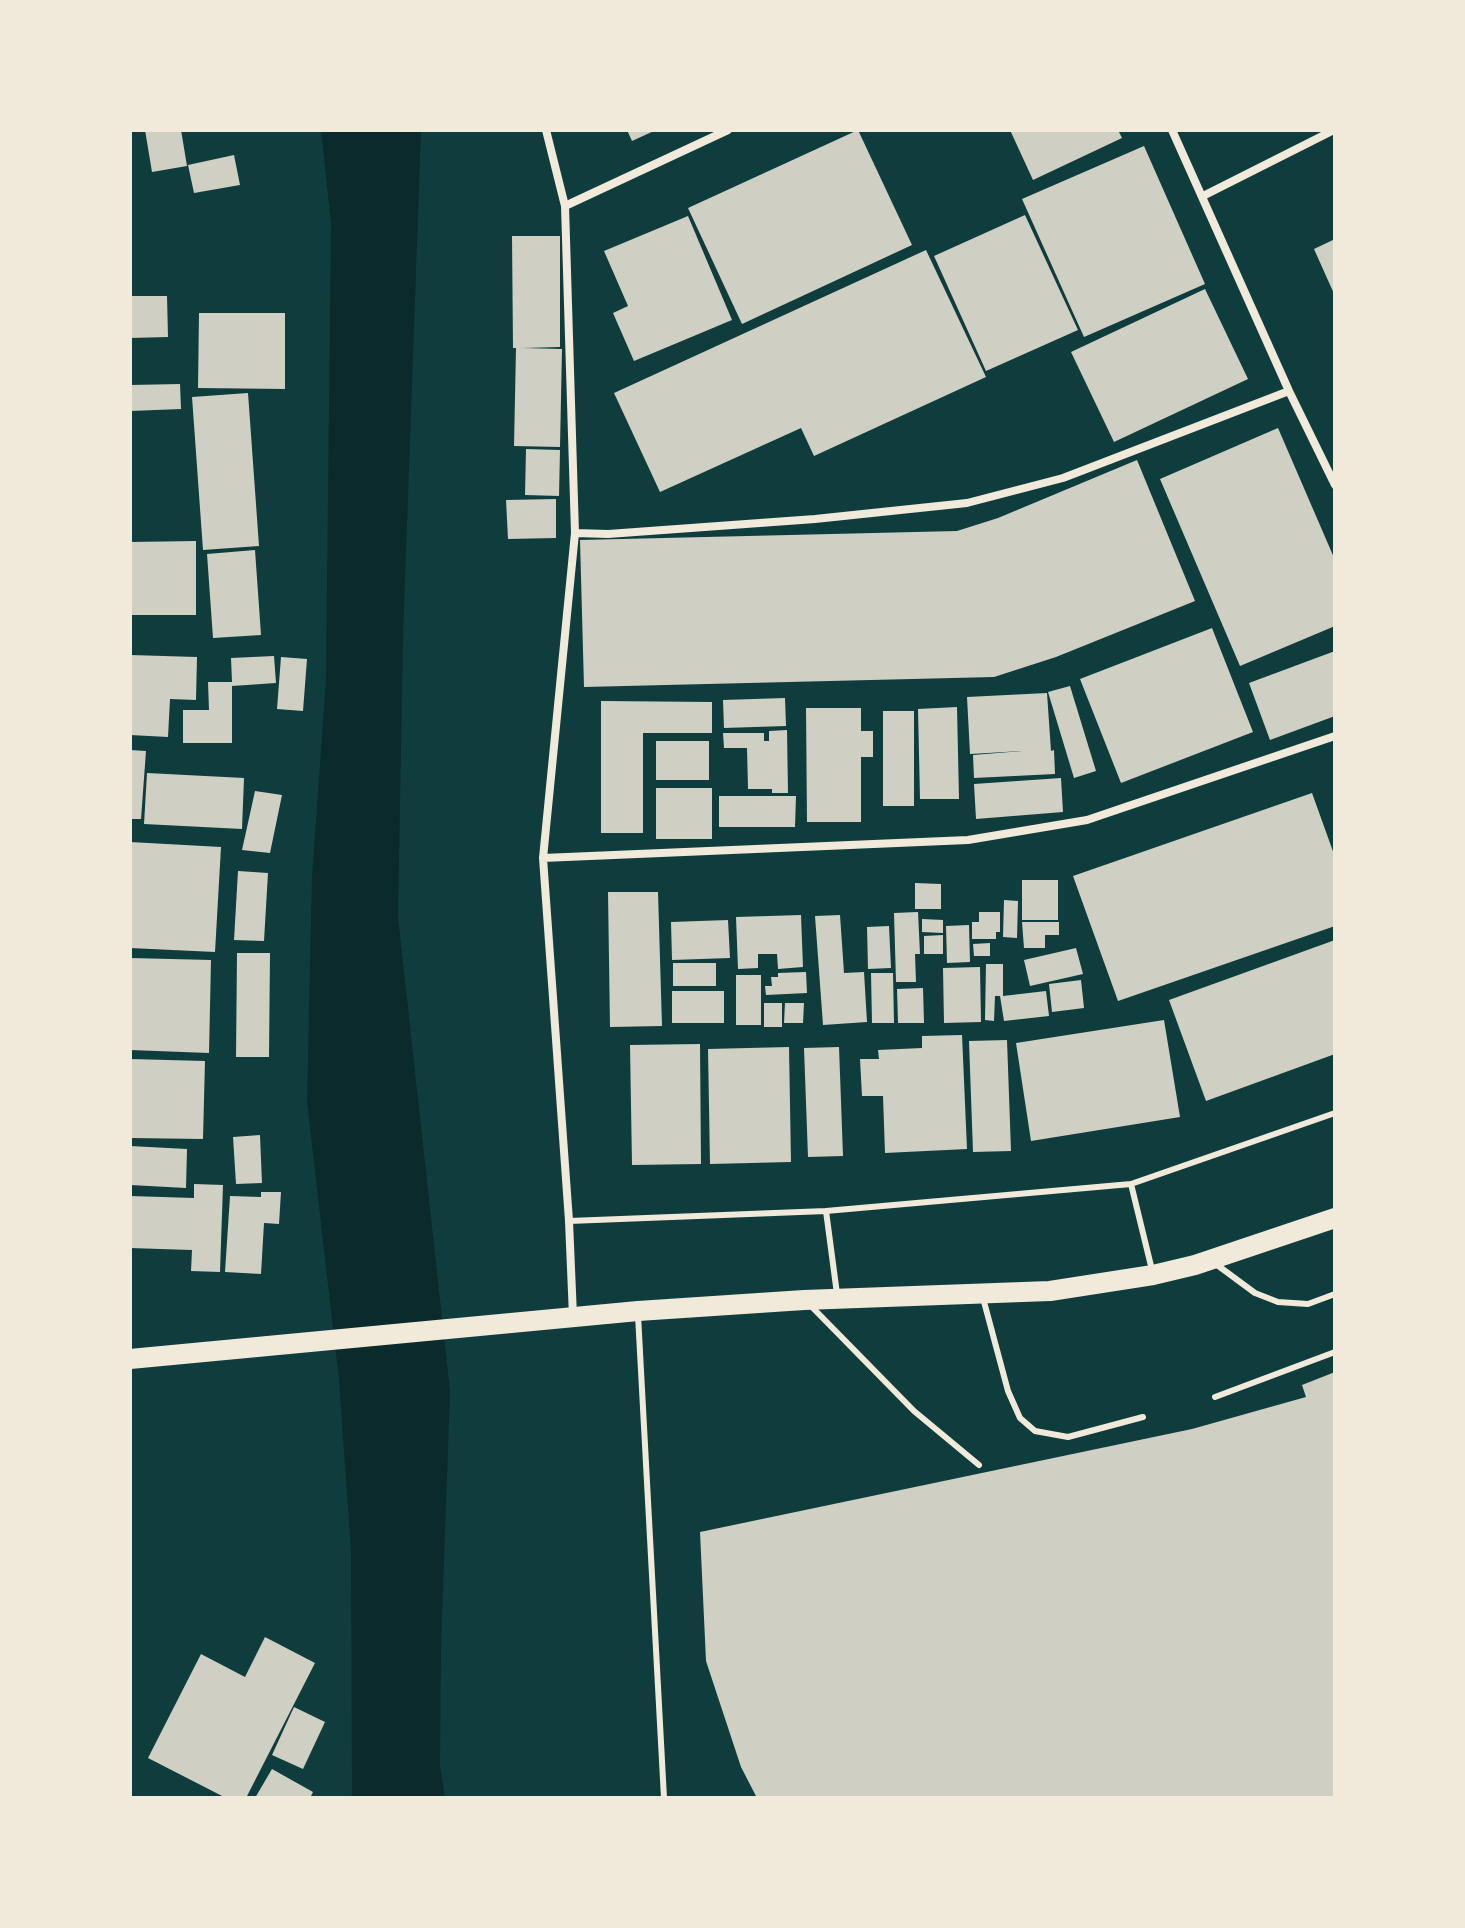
<!DOCTYPE html>
<html>
<head>
<meta charset="utf-8">
<style>
	body { margin:0 }
	#map { position:relative; width:1465px; height:1928px; overflow:hidden; background:#0f3d3e; font-family:Raleway,sans-serif }
	canvas { display:block }
	.frame { position:absolute; inset:0; border:132px solid #f1e9da; pointer-events:none }
</style>
</head>
<body>
<div id="map">
<canvas width="1465" height="1928"></canvas>
<div class="frame"></div>
</div>
<script>
const context = document.querySelector('canvas').getContext('2d');
context.lineJoin = 'round';
function paint(path, color) {
  context.fillStyle = color;
  context.fill(path, 'evenodd');
}
function poly(rows) {
  const path = new Path2D();
  for (const r of rows) {
    path.moveTo(r[0], r[1]);
    for (let i = 2; i < r.length; i += 2) path.lineTo(r[i], r[i + 1]);
  }
  return path;
}
function stroke(path, color, width, dash) {
  context.strokeStyle = color;
  context.lineWidth = width;
  context.lineCap = dash ? 'butt' : 'round';
  context.setLineDash(dash || []);
  context.stroke(path);
}
const water = poly([
	[321,130,421,130,403,636,398,917,450,1391,441,1646,440,1766,445,1798,352,1798,351,1550,339,1380,307,1102,312,877,326,679,331,223]
]);
const building = poly([
	[145,130,181,130,187,166,152,172],
	[627,130,656,130,632,141],
	[858,130,912,245,742,324,688,208],
	[1010,130,1118,130,1122,138,1033,180],
	[1144,146,1205,284,1084,337,1022,199],
	[234,155,240,185,194,193,188,165],
	[1025,215,1078,330,986,371,934,256],
	[688,216,732,320,634,361,613,313,628,306,604,251],
	[512,236,560,236,560,347,523,348,562,349,560,447,514,446,516,348,513,348],
	[1335,239,1335,296,1314,249],
	[926,250,986,377,814,456,801,428,660,492,614,393],
	[1205,289,1248,379,1114,442,1071,352],
	[130,296,167,296,168,337,130,338],
	[199,313,285,313,285,389,198,388],
	[180,384,181,409,130,411,130,385],
	[248,393,259,546,203,550,192,397],
	[1278,428,1335,560,1335,626,1240,666,1160,479],
	[526,449,560,450,559,496,525,495],
	[1137,460,1195,601,1056,657,994,677,584,687,580,540,957,531,998,518],
	[556,499,556,538,508,539,506,500],
	[196,541,196,615,130,615,130,542],
	[255,550,261,635,213,638,207,554],
	[1212,628,1253,732,1121,783,1080,679],
	[1335,651,1335,716,1270,740,1249,683],
	[130,655,197,657,196,700,170,699,168,737,130,735],
	[274,656,276,683,232,686,232,743,183,743,183,710,209,710,208,682,232,682,231,658],
	[281,657,307,659,303,711,277,709],
	[1070,686,1096,771,1074,778,1048,692],
	[1047,693,1051,751,1054,750,1055,774,974,778,973,755,1022,751,970,754,967,697],
	[785,698,786,726,724,728,723,700],
	[601,701,712,702,712,733,643,733,643,833,601,833],
	[957,707,959,799,920,799,918,709],
	[806,708,861,708,861,731,873,731,873,757,861,757,861,822,807,822],
	[883,711,914,711,914,806,883,806],
	[787,730,788,793,772,793,772,789,748,789,747,748,724,748,723,733,764,733,764,741,769,741,769,731],
	[656,741,709,741,709,780,656,780],
	[130,750,146,751,141,819,130,819],
	[147,773,244,778,242,829,144,824],
	[1061,778,1063,812,976,819,974,784],
	[656,788,712,788,712,839,656,839],
	[255,791,282,795,270,853,242,850],
	[1312,793,1335,857,1335,926,1118,1001,1073,876],
	[719,796,796,796,795,827,719,827],
	[130,842,221,847,215,952,130,948],
	[238,871,268,873,264,941,234,940],
	[1022,880,1058,880,1058,920,1022,920],
	[915,883,941,884,941,909,915,909],
	[608,892,658,892,662,1026,610,1027],
	[1004,900,1018,901,1017,938,1003,937],
	[918,912,920,954,915,954,916,982,896,982,894,913],
	[979,912,1000,912,1000,932,996,932,996,939,972,939,972,922,979,922],
	[801,915,803,967,778,969,777,954,758,954,758,968,738,969,736,917],
	[840,915,844,973,864,972,867,1022,823,1025,815,916],
	[922,919,943,920,943,933,922,932],
	[728,920,730,958,672,960,671,922],
	[1022,922,1059,922,1059,935,1045,935,1045,948,1024,948],
	[969,925,970,962,947,963,946,926],
	[889,926,891,968,868,969,867,927],
	[943,935,943,954,924,954,924,936],
	[1335,940,1335,1054,1206,1101,1169,1000],
	[990,943,990,956,974,956,973,944],
	[1076,948,1083,974,1030,986,1024,960],
	[237,953,270,953,269,1057,236,1057],
	[130,958,211,960,209,1053,130,1050],
	[673,963,716,963,716,986,673,986],
	[986,964,1003,964,1003,996,1046,991,1049,1016,1004,1021,1000,996,995,996,994,1021,985,1020],
	[980,967,981,1022,944,1023,943,968],
	[806,972,807,993,766,995,765,986,772,986,771,977,778,977,778,973],
	[871,973,893,973,894,1023,872,1023],
	[736,975,761,975,761,1025,736,1025],
	[1081,980,1084,1008,1052,1012,1049,984],
	[923,988,924,1023,898,1023,897,989],
	[672,991,724,991,724,1023,672,1023],
	[764,1003,782,1003,782,1027,764,1027],
	[785,1003,804,1003,803,1023,784,1023],
	[1164,1020,1180,1117,1031,1141,1016,1043],
	[962,1035,967,1149,885,1153,883,1096,862,1096,860,1059,879,1059,878,1050,922,1048,922,1036],
	[1007,1040,1011,1151,973,1152,969,1041],
	[700,1044,701,1164,632,1165,630,1045],
	[789,1047,791,1162,710,1164,708,1049],
	[839,1047,843,1156,808,1157,804,1048],
	[130,1059,205,1061,203,1139,130,1138],
	[260,1135,262,1183,236,1184,233,1137],
	[130,1146,187,1149,186,1188,130,1185],
	[194,1184,223,1185,220,1272,191,1271,192,1250,130,1248,130,1196,194,1198],
	[261,1192,281,1192,279,1224,264,1223,261,1274,225,1272,230,1196,261,1197],
	[1335,1372,1335,1798,757,1798,741,1767,706,1661,700,1532,1192,1429,1306,1397,1302,1385],
	[265,1637,315,1663,246,1798,226,1798,148,1758,201,1654,245,1677],
	[294,1707,325,1722,303,1769,272,1755],
	[272,1769,313,1792,310,1798,255,1798]
]);
const service = poly([
	[1131,1184,1152,1270],
	[826,1211,837,1294],
	[569,1221,826,1211,1131,1184,1335,1113],
	[1213,1262,1255,1293,1278,1302,1308,1304,1335,1294],
	[983,1298,1008,1391,1020,1418,1035,1431,1068,1437,1143,1417],
	[810,1305,914,1411,979,1465],
	[638,1315,664,1798],
	[1215,1397,1335,1352]
]);
const minor = poly([
	[546,130,565,206,575,533,543,858,569,1221,573,1316],
	[1172,130,1289,391,1335,485],
	[1203,196,1334,130],
	[565,206,728,130],
	[575,533,608,534,815,519,967,503,1063,478,1289,391],
	[543,858,968,840,1087,820,1335,736]
]);
const primary = poly([
	[130,1359,638,1311,804,1300,1050,1291,1153,1275,1195,1265,1335,1218]
]);
paint(water, '#0a2a2b');
paint(building, '#cfcfc3');
stroke(service, '#f1e9da', 6);
stroke(minor, '#f1e9da', 8);
stroke(primary, '#f1e9da', 20);
</script>
</body>
</html>
